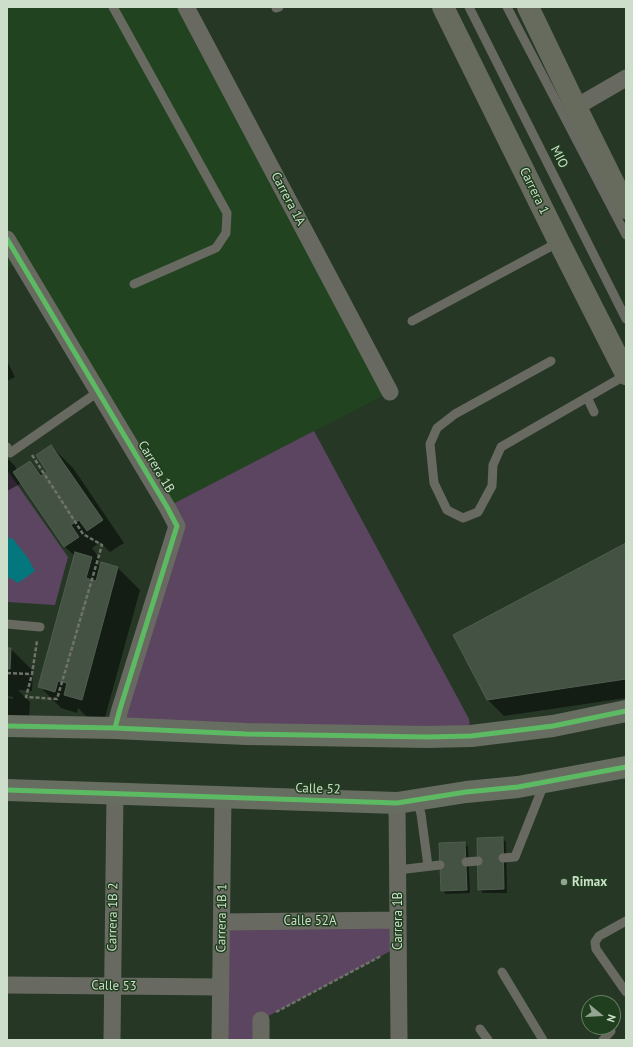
<!DOCTYPE html>
<html>
<head>
<meta charset="utf-8">
<style>
	body { margin:0 }
	#map { position:relative; width:633px; height:1047px; overflow:hidden; background:#263726; font-family:"PT Sans",sans-serif }
	canvas { display:block }
	.frame { position:absolute; inset:0; border:8px solid #cddfcb; pointer-events:none }
	.north { position:absolute; left:581px; top:995px; width:40px; height:40px; box-sizing:border-box; background:#203f1e; border:1px solid #657f63; border-radius:50%; rotate:108deg; font-size:11px; font-weight:700; line-height:16px; text-align:center; color:#cddfcb }
	.north::after { content:''; display:block; margin:auto; width:14px; height:18px; background:#93a491; clip-path:polygon(50% 0,100% 100%,50% 72%,0 100%) }
</style>
</head>
<body>
<div id="map">
<canvas width="633" height="1047"></canvas>
<div class="frame"></div>
<div class="north">N</div>
</div>
<script>
const context = document.querySelector('canvas').getContext('2d');
context.lineJoin = 'round';
function paint(path, color) {
  context.fillStyle = color;
  context.fill(path, 'evenodd');
}
function poly(rows) {
  const path = new Path2D();
  for (const r of rows) {
    path.moveTo(r[0], r[1]);
    for (let i = 2; i < r.length; i += 2) path.lineTo(r[i], r[i + 1]);
  }
  return path;
}
function stroke(path, color, width, dash) {
  context.strokeStyle = color;
  context.lineWidth = width;
  context.lineCap = dash ? 'butt' : 'round';
  context.setLineDash(dash || []);
  context.stroke(path);
}
function write(font, color, halo, rows, align = 'center') {
  context.font = font + ' "PT Sans",sans-serif';
  context.lineWidth = 3;
  context.setLineDash([]);
  context.textBaseline = 'middle';
  context.strokeStyle = halo;
  context.fillStyle = color;
  for (const [text, x, y, turn = 0] of rows) {
    context.save();
    context.translate(x, y);
    context.rotate((+turn || 0) * Math.PI / 180);
    context.textAlign = isNaN(turn) ? turn : align;
    if (halo) context.strokeText(text, 0, 0);
    context.fillText(text, 0, 0);
    context.restore();
  }
}
const built = poly([
	[7,7,186,7,390,392,167,507,20,262,7,268]
]);
const green = poly([
	[314,431,469,719,471,736,115,728,176,526,167,507],
	[7,470,68,557,55,605,7,602],
	[398,920,398,947,261,1020,261,1040,220,1040,222,922]
]);
const water = poly([
	[7,537,13,539,28,558,35,571,18,583,12,579,7,577]
]);
const shadow = poly([
	[7,361,15,377,7,381],
	[51,446,73,468,124,543,110,552,100,542,92,548,100,559,96,562,101,568,102,563,118,568,140,590,104,721,87,717,78,708,77,713,61,708,39,686,75,556,65,547,22,483,7,491,7,456,8,458,7,458,15,466,17,471,30,462,44,476,49,472],
	[626,544,626,698,504,716,488,700],
	[7,649,11,649,33,671,32,691,18,690,30,702,29,719,7,718,7,698,13,699,13,697,7,696],
	[502,838,506,842,507,893,483,893,479,889],
	[464,843,468,847,470,893,446,894,442,890]
]);
const building = poly([
	[51,445,103,520,87,531,79,520,71,525,79,537,64,547,13,472,30,461,41,476,47,472,36,455,51,445],
	[626,543,626,679,487,700,453,635,626,543],
	[75,552,92,557,86,578,96,581,101,562,118,567,82,700,64,695,67,683,58,681,55,692,38,687,75,552],
	[7,648,11,648,10,669,7,669,7,648],
	[503,837,504,889,478,890,477,838,503,837],
	[465,842,467,890,441,891,439,843,465,842]
]);
const path = poly([
	[32,455,83,534,102,545,57,699,26,697,32,674],
	[7,673,32,674,37,641],
	[276,1012,381,956]
]);
const lane = poly([
	[113,7,227,213,226,233,216,248,134,284],
	[469,7,626,319],
	[507,7,626,235],
	[276,8,279,7],
	[412,321,559,242],
	[551,361,455,414,437,428,430,444,434,483,447,510,463,518,478,512,492,486,493,465,501,447,626,375],
	[587,397,594,412],
	[7,447,10,453,98,392],
	[7,624,40,627],
	[417,800,421,814,428,866],
	[503,858,515,857,544,784],
	[466,862,478,861],
	[398,870,440,865],
	[626,921,599,936,595,942,596,949,626,992],
	[502,972,543,1040],
	[480,1029,488,1040],
	[603,1040,611,1031]
]);
const street = poly([
	[186,7,390,392],
	[576,107,626,78],
	[7,239,167,507,177,526,120,709,115,728],
	[397,803,399,1040],
	[222,922,398,920],
	[7,985,221,987],
	[112,1040,115,793],
	[220,1040,223,797],
	[261,1040,261,1020]
]);
const secondary = poly([
	[7,726,115,728,246,734,427,737,471,736,553,726,626,711],
	[7,790,397,803,466,792,518,787,626,767]
]);
const primary = poly([
	[443,7,559,242,626,374],
	[528,7,576,107,626,208]
]);
const cycleway = poly([
	[7,239,167,507,177,526,120,709,115,728],
	[7,726,115,728,246,734,427,737,471,736,553,726,626,711],
	[7,790,397,803,466,792,518,787,626,767]
]);
const markers = [
	[564,882,4,"#93a491"]
];
const streetNames = [
	["MIO",559,157,63],
	["Carrera 1",534,191,64],
	["Carrera 1A",288,199,62],
	["Carrera 1B",156,467,59],
	["Calle 52",318,789,2],
	["Carrera 1B 2",113,917,-89],
	["Carrera 1B 1",222,918,-89],
	["Calle 52A",310,921],
	["Carrera 1B",398,921,-90],
	["Calle 53",114,986,1]
];
const poiNames = [
	["Rimax",572,882]
];
paint(built, '#224320');
paint(green, '#5c4560');
paint(water, '#03777d');
paint(shadow, '#0007');
paint(building, '#445244');
stroke(building, '#505e50', 1);
stroke(path, '#6e7269', 2.5, [4, 2]);
stroke(lane, '#686a61', 9);
stroke(street, '#686a61', 17);
stroke(secondary, '#686d62', 22);
stroke(primary, '#666b5d', 22);
stroke(cycleway, '#5cba63', 5);
for (const [x, y, r, color] of markers) {
  const dot = new Path2D();
  dot.arc(x, y, r, 0, 2 * Math.PI);
  context.fillStyle = color;
  context.fill(dot);
  stroke(dot, '#203f1e', 1.5);
}
write('13px', '#cddfcb', '#203f1e', streetNames);
write('bold 13px', '#cddfcb', '#203f1e', poiNames, 'left');
</script>
</body>
</html>
